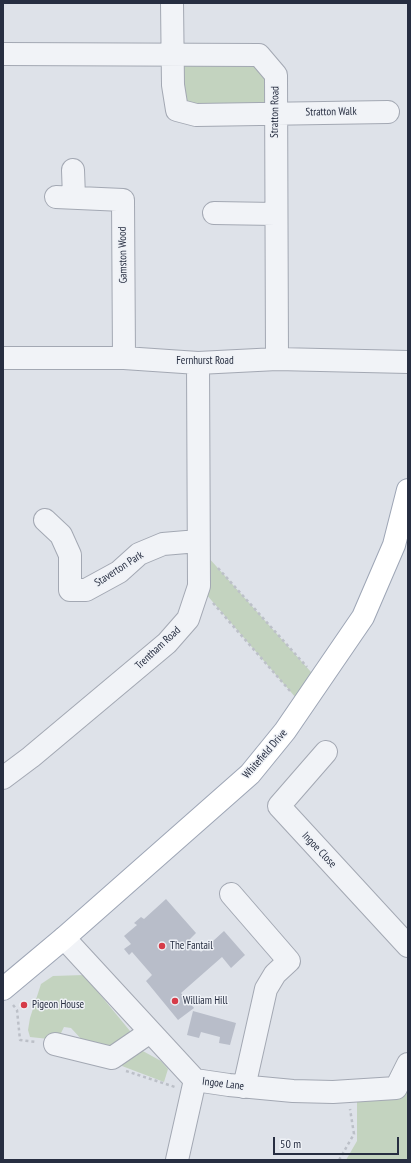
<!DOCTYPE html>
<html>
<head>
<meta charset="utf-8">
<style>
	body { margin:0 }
	#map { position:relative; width:411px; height:1163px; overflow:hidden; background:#dee2e9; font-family:"PT Sans Narrow",sans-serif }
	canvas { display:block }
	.frame { position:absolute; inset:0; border:4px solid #272e41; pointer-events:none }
	.scale { position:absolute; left:273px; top:1137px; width:126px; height:18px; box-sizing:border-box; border:2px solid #272e41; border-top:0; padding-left:5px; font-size:12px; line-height:14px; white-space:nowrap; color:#272e41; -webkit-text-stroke:3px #eef1f6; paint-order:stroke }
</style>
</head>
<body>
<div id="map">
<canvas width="411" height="1163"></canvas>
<div class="frame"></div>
<div class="scale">50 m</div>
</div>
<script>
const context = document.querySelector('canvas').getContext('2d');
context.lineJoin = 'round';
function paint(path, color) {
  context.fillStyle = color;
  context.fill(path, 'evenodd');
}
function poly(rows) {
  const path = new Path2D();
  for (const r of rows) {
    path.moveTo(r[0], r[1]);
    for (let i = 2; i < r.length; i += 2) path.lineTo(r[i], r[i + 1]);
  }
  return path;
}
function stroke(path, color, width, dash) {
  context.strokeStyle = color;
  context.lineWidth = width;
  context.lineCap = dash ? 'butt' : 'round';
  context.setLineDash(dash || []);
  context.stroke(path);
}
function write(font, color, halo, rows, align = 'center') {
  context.font = font + ' "PT Sans Narrow",sans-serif';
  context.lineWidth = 3;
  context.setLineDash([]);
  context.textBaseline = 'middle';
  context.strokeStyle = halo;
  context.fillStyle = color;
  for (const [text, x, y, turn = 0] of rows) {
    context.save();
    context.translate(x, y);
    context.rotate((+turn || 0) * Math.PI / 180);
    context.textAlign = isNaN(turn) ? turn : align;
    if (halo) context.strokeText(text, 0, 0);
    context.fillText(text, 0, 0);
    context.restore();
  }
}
const green = poly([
	[171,54,259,55,275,113,177,109],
	[199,547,319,681,303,706,199,586],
	[84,975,130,1031,129,1040,111,1048,84,1042,71,1028,64,1027,61,1033,51,1034,49,1039,30,1037,28,1030,30,1018,41,984,53,976],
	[141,1050,161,1061,168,1069,164,1082,122,1066,123,1062],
	[408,1066,408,1160,346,1160,357,1141,357,1090,396,1088]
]);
const building = poly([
	[166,899,196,933,190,939,201,952,224,931,245,955,231,968,222,957,181,993,194,1008,178,1020,146,981,152,975,132,952,129,955,124,949,131,944,124,936,137,925,134,923,141,917,144,919],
	[193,1011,236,1023,230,1045,219,1043,220,1037,201,1032,199,1038,187,1035]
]);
const path = poly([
	[218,568,307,667],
	[213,603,290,691],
	[13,1005,17,1010,20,1040,36,1042],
	[126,1071,175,1087],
	[339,1160,354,1134,350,1109]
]);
const minor = poly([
	[172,3,173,85,177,110,196,115,388,112],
	[3,54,259,55,276,75,277,359],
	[73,170,74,197],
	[56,197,123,200,124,358],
	[214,213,275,214],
	[3,358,124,358,198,363,277,359,408,362],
	[45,520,61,535,70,555,70,590,86,590,119,572,139,554,163,544,198,541],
	[326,752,279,806,408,946],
	[3,778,31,757,167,643,188,619,199,586,198,363],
	[231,894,289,961,275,974,266,989,244,1087],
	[64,938,195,1080,229,1085,293,1091,333,1092,396,1088,408,1064],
	[55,1044,112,1058,150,1032],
	[177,1160,195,1080]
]);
const major = poly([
	[3,989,64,938,250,774,285,731,363,617,394,545,408,490]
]);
const markers = [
	[162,946,4,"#d63c49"],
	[175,1001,4,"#d63c49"],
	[24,1005,4,"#d63c49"]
];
const streetNames = [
	["Stratton Road",275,112,-89],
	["Stratton Walk",331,112,-1],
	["Gamston Wood",123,255,-91],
	["Fernhurst Road",205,361],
	["Staverton Park",119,569,-33],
	["Trentham Road",158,648,-43],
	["Whitefield Drive",265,754,-49],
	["Ingoe Close",319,850,47],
	["Ingoe Lane",223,1084,7]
];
const poiNames = [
	["The Fantail",170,946],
	["William Hill",183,1001],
	["Pigeon House",32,1005]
];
paint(green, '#c3d3bf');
paint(building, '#b8bdc9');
stroke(minor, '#a3a8b3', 24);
stroke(major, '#9da5b5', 24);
stroke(path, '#bcc0c8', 2.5, [3, 3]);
stroke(minor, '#f1f3f7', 22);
stroke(major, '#fff', 22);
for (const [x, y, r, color] of markers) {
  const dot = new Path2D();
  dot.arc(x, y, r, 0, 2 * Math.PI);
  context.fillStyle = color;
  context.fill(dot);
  stroke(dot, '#eef1f6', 1.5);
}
write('11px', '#272e41', '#eef1f6', streetNames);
write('11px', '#272e41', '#eef1f6', poiNames, 'left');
</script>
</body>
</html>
